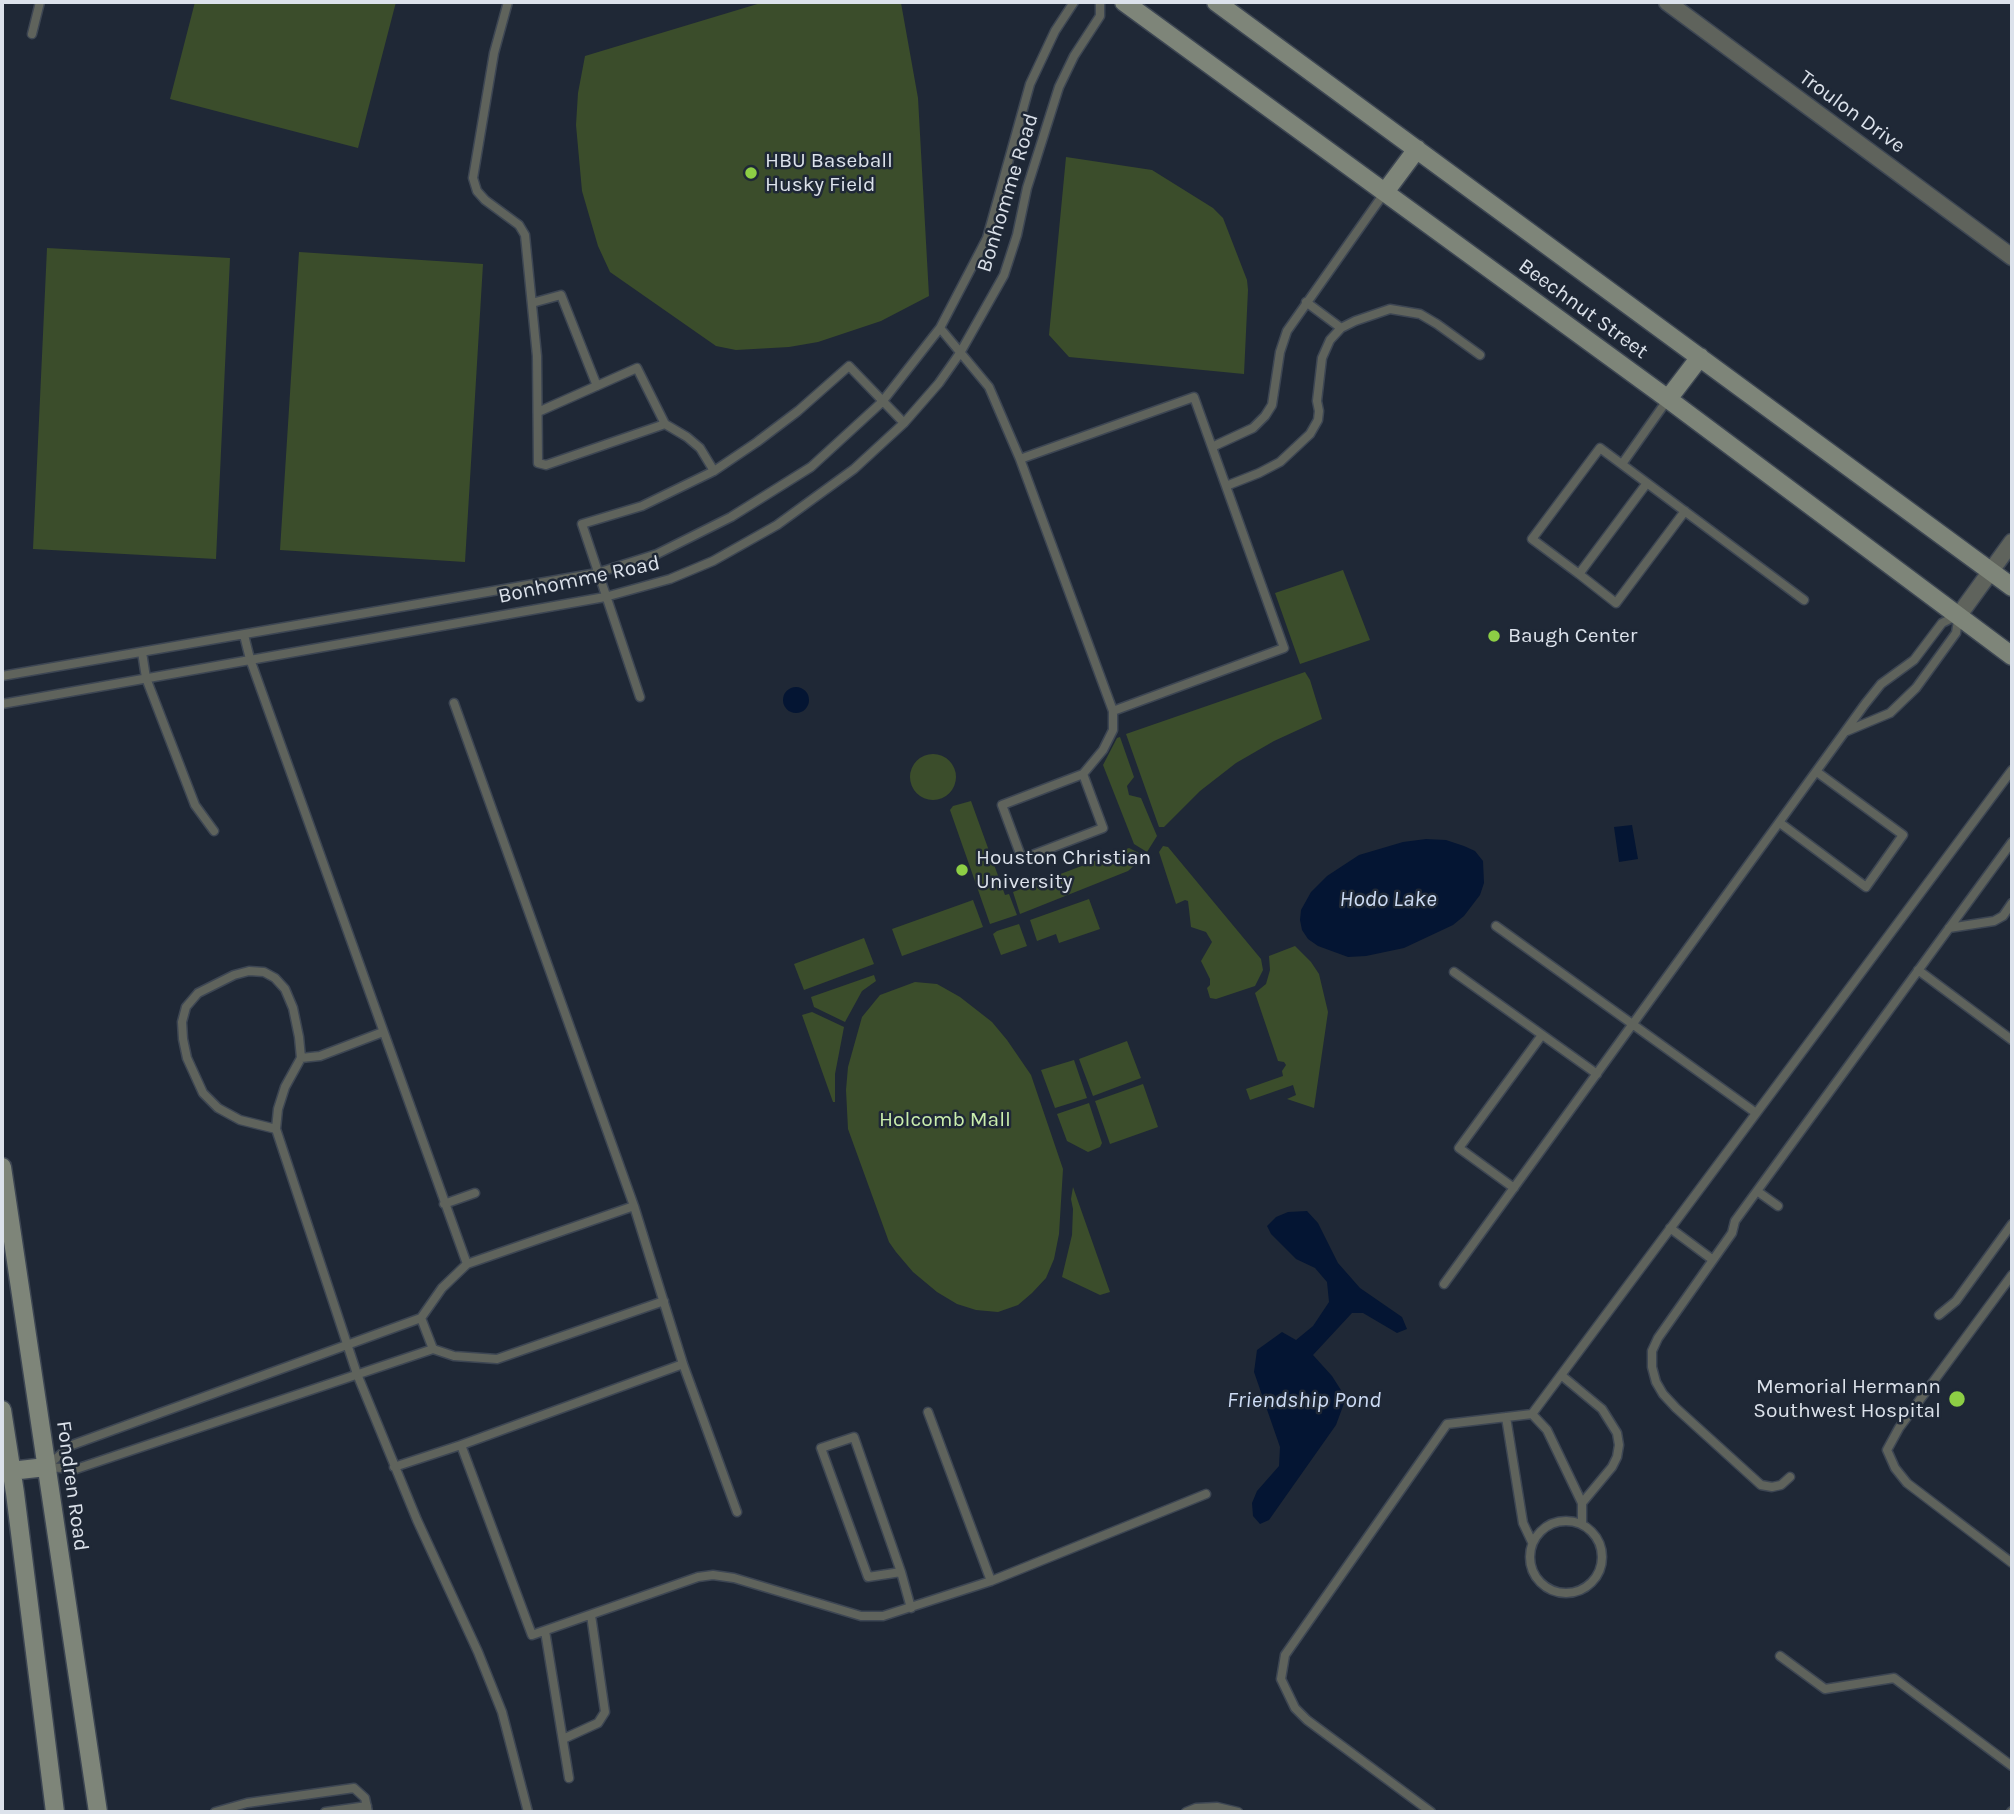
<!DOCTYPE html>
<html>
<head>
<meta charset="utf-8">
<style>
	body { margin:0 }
	#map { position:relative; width:2014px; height:1814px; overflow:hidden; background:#1f2836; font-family:Karla,sans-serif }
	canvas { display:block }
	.frame { position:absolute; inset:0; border:4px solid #dce2eb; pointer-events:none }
</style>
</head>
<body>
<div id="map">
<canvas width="2014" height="1814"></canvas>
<div class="frame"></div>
</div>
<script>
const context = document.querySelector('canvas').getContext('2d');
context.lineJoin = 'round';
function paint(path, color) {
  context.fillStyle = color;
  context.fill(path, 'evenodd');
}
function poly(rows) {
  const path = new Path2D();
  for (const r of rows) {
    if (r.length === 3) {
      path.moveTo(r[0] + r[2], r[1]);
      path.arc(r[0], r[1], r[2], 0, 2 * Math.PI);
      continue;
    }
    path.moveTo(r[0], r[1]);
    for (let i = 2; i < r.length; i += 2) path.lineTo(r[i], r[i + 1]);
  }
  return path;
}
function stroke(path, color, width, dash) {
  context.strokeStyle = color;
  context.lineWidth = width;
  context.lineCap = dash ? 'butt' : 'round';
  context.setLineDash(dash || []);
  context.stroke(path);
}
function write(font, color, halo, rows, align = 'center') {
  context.font = font + ' Karla,sans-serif';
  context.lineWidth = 5;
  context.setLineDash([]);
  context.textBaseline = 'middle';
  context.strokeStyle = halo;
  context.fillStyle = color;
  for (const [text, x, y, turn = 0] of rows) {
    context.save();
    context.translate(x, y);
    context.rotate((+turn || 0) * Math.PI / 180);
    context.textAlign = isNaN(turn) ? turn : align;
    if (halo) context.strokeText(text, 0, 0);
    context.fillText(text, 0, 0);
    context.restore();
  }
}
const green = poly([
	[195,2,396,2,358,148,170,99],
	[764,2,901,3,918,98,929,296,881,321,818,342,789,347,736,350,716,346,610,272,598,246,582,191,576,125,578,93,585,56],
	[1066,157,1152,170,1213,208,1223,218,1247,280,1248,290,1244,374,1069,357,1049,335],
	[47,248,230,258,216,559,33,549],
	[299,252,483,264,465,562,280,550],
	[1343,570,1370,640,1300,664,1275,593],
	[1305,672,1310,680,1322,719,1274,741,1236,763,1200,791,1164,827,1159,827,1126,734],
	[1120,737,1134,777,1127,786,1129,795,1141,798,1157,836,1147,852,1134,844,1103,765,1117,738],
	[933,777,23],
	[971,801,1005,895,1009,894,1017,915,990,924,950,810,953,806],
	[1163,846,1168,847,1261,959,1263,970,1255,986,1216,999,1210,998,1207,988,1210,985,1210,979,1201,961,1212,942,1206,932,1191,927,1188,901,1185,900,1176,904,1159,852],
	[1129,848,1145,856,1128,871,1020,914,1013,892],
	[1089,899,1100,929,1059,943,1056,934,1037,941,1030,920],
	[973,900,983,927,902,956,892,929],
	[1019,924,1027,946,1001,955,993,934,997,931],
	[864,938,874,964,804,990,794,964],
	[1295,946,1311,962,1319,974,1328,1012,1314,1108,1287,1099,1296,1095,1293,1085,1250,1100,1246,1089,1283,1076,1282,1071,1286,1065,1284,1062,1278,1061,1255,993,1266,984,1270,970,1269,956],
	[874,975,876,981,862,991,845,1022,814,1007,811,997],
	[915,982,937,984,960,997,992,1022,1007,1040,1031,1075,1063,1169,1059,1234,1054,1259,1046,1278,1032,1293,1018,1305,998,1312,976,1310,957,1304,937,1292,913,1272,896,1252,889,1242,848,1129,846,1090,848,1067,862,1017,880,995],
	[812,1012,844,1027,835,1074,835,1102,833,1102,802,1015],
	[1127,1041,1141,1078,1093,1096,1079,1059],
	[1074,1060,1087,1098,1055,1108,1041,1070],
	[1143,1084,1158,1127,1110,1144,1095,1101],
	[1089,1103,1102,1143,1100,1147,1088,1152,1067,1141,1057,1114],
	[1073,1187,1110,1292,1100,1295,1062,1277,1072,1235,1073,1209,1071,1199]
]);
const water = poly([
	[796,700,13],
	[1632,825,1638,859,1619,862,1614,827],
	[1426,839,1446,840,1464,846,1475,851,1483,861,1484,883,1480,895,1464,916,1453,925,1404,948,1366,956,1348,957,1318,946,1308,939,1302,930,1300,920,1301,910,1311,892,1327,876,1359,855,1403,842],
	[1307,1211,1318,1223,1338,1263,1360,1288,1402,1317,1407,1329,1397,1333,1363,1313,1352,1313,1313,1355,1332,1376,1346,1398,1336,1425,1269,1520,1260,1524,1253,1516,1252,1503,1257,1491,1279,1466,1280,1447,1254,1372,1257,1350,1282,1332,1296,1340,1313,1326,1329,1302,1327,1282,1315,1268,1296,1259,1271,1234,1267,1226,1276,1217,1288,1212]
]);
const lane = poly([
	[508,2,494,53,473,178,477,191,485,200,519,225,525,235,537,356,538,463,546,465,665,424,687,437,700,448,714,471],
	[32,34,40,2],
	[1306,302,1341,328],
	[532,303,561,295,597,386],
	[940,328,989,387,1020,459],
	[1194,397,1284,648,1113,711,1020,459,1194,397],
	[538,412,637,368,665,424],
	[1212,447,1253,428,1265,416,1272,405,1280,352,1287,331,1385,192],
	[1622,464,1668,399],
	[1647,483,1579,574,1532,539,1600,448,1804,600],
	[1226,486,1259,473,1280,462,1310,434,1318,420,1319,411,1317,401,1322,358,1330,340,1341,328,1355,321,1390,309,1420,314,1437,324,1480,355],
	[1579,574,1616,603,1685,511],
	[244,635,250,659,467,1264],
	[142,652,146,678,195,805,214,831],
	[2,676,597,573,657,554,731,517,811,467,882,402,940,328,987,238,1030,84,1055,31,1074,2],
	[640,697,582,524,642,506,714,471,757,442,798,411,849,366,904,423],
	[454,703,634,1206,683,1364],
	[2,704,605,597,670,579,713,561,777,525,854,469,904,423,939,383,960,353,1004,275,1017,235,1027,188,1059,87,1074,56,1100,16,1100,2],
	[1847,731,1890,713,1916,688,1956,633,1959,615],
	[1083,774,1103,828,1022,859,1002,805,1083,774],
	[1083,774,1103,750,1113,730,1113,711],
	[1780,823,1866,887,1903,835,1817,772],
	[1496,926,1756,1113],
	[1949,928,1994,921,2003,916,2012,903],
	[1918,970,2012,1040],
	[1454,972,1597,1074],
	[301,1058,320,1056,383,1032],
	[276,1129,240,1120,218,1108,203,1093,187,1058,183,1039,182,1022,186,1007,198,993,234,975,249,971,264,972,275,978,285,989,293,1008,299,1037,301,1058,285,1087,278,1109,276,1129,357,1374,417,1520,478,1652,502,1712,528,1812],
	[1514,1188,1459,1148,1542,1035],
	[1757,1191,1778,1206],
	[444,1204,475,1193],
	[634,1206,467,1264,442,1288,421,1318,433,1349,454,1356,497,1359,664,1301],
	[1670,1228,1713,1260],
	[2012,1275,1899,1428,1887,1450,1895,1468,1907,1483,2012,1563],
	[1444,1284,1865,704,1881,684,1914,660,1942,623,1958,615],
	[1939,1315,1956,1301,2012,1224],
	[1561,1375,1602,1409,1617,1433,1619,1445,1617,1457,1612,1467,1582,1503],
	[928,1412,991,1581],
	[1532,1414,1547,1430,1582,1503,1582,1524],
	[1506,1417,1523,1523,1532,1542],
	[461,1445,683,1364,737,1512],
	[48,1465,72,1445,421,1318],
	[46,1467,76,1469,433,1349],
	[394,1467,461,1445,532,1635,698,1577,713,1575,734,1578,861,1616,883,1616,991,1581,1206,1494],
	[1790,1477,1781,1485,1772,1487,1761,1485,1676,1408,1663,1394,1656,1382,1652,1367,1652,1351,1658,1338,1732,1233,1735,1221,2012,842],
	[1566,1557,36],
	[901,1572,868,1577,821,1448,854,1437,901,1572,911,1608],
	[545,1631,569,1778],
	[1780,1656,1825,1689,1894,1678,2012,1766],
	[563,1739,598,1723,605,1712,591,1615],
	[215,1812,247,1803,354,1788,365,1798,368,1812],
	[325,1812,367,1806],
	[1186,1812,1196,1808,1217,1807,1238,1812],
	[1431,1812,1307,1720,1295,1708,1281,1679,1285,1655,1447,1424,1532,1414,2012,770],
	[2011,1812,2012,1811]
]);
const street = poly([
	[1667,2,2012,257],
	[1959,615,2012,542]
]);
const secondary = poly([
	[1124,2,1668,399,2012,656],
	[1216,2,2012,587],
	[1385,192,1417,149],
	[1668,399,1700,357],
	[2,1167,98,1812],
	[2,1410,15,1493,55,1812],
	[2,1472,46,1467]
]);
const markers = [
	[751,173,7,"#8dce45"],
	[1494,636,7,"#8dce45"],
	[962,870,7,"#8dce45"],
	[1957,1399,9,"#8dce45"]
];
const streetNames = [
	["Troulon Drive",1852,112,36],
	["Bonhomme Road",1008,193,-73],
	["Beechnut Street",1583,309,36],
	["Bonhomme Road",579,580,-12],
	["Fondren Road",72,1486,82]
];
const poiNames = [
	["HBU Baseball",765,161],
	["Husky Field",765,185],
	["Baugh Center",1508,636],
	["Houston Christian",976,858],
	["University",976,882],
	["Memorial Hermann",1941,1387,"right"],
	["Southwest Hospital",1941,1411,"right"]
];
const parkNames = [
	["Holcomb Mall",945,1120]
];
const waterNames = [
	["Hodo Lake",1388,899],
	["Friendship Pond",1304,1400]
];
paint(green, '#3b4d2b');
paint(water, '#041533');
stroke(lane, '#3d4653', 11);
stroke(street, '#3d4653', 19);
stroke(secondary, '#3d4653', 21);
stroke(lane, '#5f635c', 8);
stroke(street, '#5f635c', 16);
stroke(secondary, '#7e8579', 18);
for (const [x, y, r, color] of markers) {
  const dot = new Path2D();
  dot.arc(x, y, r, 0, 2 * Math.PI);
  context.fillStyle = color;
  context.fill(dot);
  stroke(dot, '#1f2836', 2.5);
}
write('21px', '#dce2eb', '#1f2836', streetNames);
write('21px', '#dce2eb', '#1f2836', poiNames, 'left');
write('21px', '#caeead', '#1f2836', parkNames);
write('italic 23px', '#ccdbf4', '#1f2836', waterNames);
</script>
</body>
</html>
